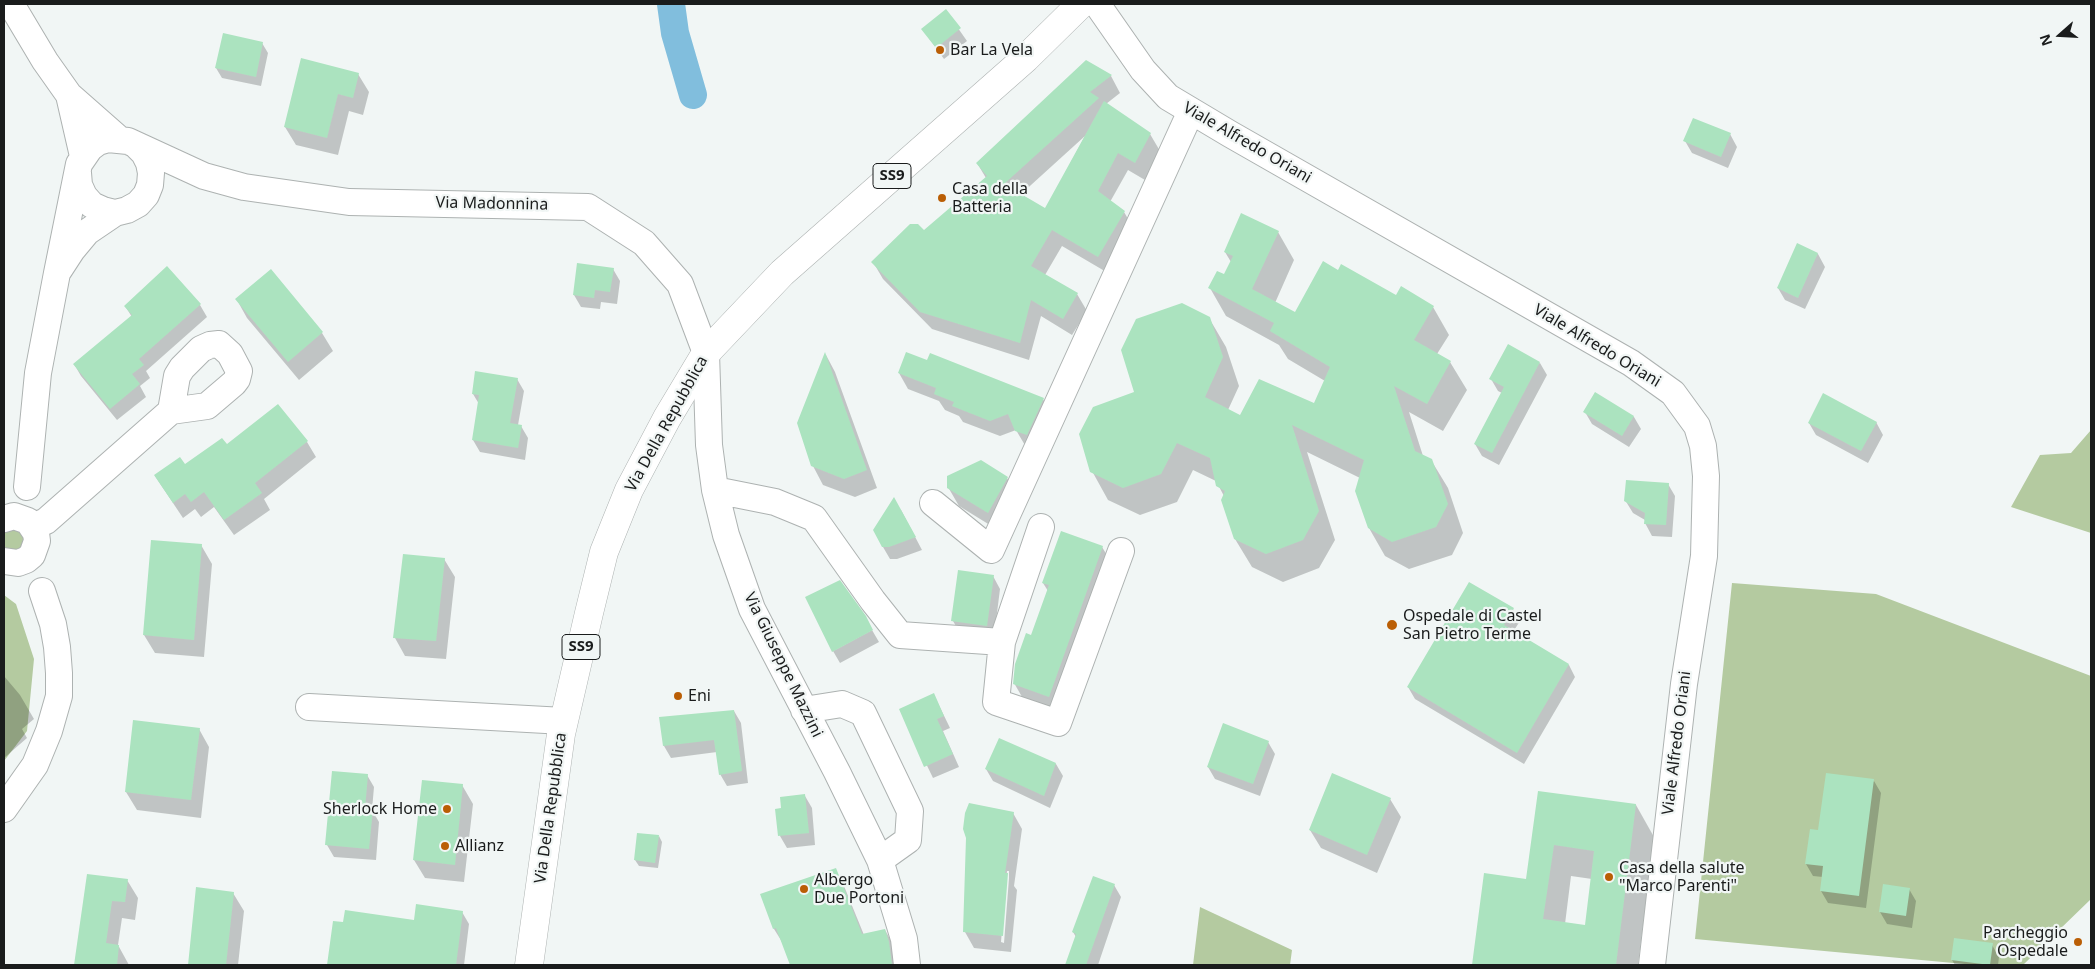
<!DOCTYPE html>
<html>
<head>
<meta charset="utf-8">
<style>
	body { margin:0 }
	#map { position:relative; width:2095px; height:969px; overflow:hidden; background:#f1f6f5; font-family:"Noto Sans",sans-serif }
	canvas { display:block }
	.frame { position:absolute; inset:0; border:5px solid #1a1c1c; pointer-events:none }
	.north { position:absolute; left:2035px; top:10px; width:50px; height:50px; -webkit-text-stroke:4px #f1f6f5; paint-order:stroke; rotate:251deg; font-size:14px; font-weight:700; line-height:20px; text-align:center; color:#1a1c1c }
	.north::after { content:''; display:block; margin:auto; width:18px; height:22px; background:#1a1c1c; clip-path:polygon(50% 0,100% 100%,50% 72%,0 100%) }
</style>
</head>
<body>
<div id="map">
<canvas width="2095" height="969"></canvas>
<div class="frame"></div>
<div class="north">N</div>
</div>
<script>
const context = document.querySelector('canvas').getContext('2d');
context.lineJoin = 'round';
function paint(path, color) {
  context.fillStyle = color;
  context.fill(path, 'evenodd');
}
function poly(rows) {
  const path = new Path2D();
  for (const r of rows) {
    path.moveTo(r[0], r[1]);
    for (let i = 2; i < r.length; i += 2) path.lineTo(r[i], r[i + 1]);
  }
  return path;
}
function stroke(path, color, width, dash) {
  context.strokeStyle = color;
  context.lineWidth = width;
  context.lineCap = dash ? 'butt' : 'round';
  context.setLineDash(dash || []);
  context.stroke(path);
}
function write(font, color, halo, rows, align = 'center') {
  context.font = font + ' "Noto Sans",sans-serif';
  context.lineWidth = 4.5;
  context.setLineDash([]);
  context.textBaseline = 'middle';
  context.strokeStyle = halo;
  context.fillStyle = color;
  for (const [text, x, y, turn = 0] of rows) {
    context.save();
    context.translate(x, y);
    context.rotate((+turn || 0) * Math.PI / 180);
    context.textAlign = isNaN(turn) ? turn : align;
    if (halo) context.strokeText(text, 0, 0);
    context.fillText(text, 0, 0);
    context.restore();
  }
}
const green = poly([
	[2091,430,2091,533,2011,507,2040,455,2071,453],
	[14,522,31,546,4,554,4,525],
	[1732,583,1876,594,2091,676,2091,899,2023,965,1975,965,1695,939],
	[4,595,16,604,34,659,27,731,4,761],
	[1200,907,1292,950,1290,965,1193,965]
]);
const shadow = poly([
	[946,11,967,41,944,59,923,30],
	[262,43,268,53,261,86,222,78,216,68],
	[1086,62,1111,76,1120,93,1106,104,1150,134,1160,151,1145,180,1128,170,1110,202,1124,212,1134,229,1108,273,1062,246,1045,275,1077,294,1087,311,1072,335,1041,316,1029,360,932,329,883,279,873,262,924,231,986,178,977,163],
	[1085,136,1045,210,1020,195],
	[358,74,369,92,363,115,349,111,338,155,296,145,285,127],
	[1730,134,1737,147,1728,168,1692,153,1685,141],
	[1278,232,1294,260,1275,303,1295,313,1339,271,1397,297,1433,307,1449,335,1437,354,1450,362,1467,390,1443,431,1409,412,1423,456,1431,460,1448,488,1463,533,1452,555,1409,569,1385,556,1369,528,1360,478,1307,452,1335,540,1319,568,1283,582,1252,567,1235,539,1224,496,1216,481,1193,470,1177,502,1140,515,1108,500,1092,471,1136,392,1209,318,1226,347,1239,386,1228,410,1241,416,1315,405,1325,381,1288,359,1279,345,1226,316,1210,288,1224,276,1231,262,1225,252],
	[1798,245,1818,254,1825,267,1805,309,1785,300,1778,288],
	[613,269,620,281,617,304,601,302,600,309,581,307,574,295],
	[271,271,322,333,333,351,299,380,247,318,237,300],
	[200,305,207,317,146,371,150,378,140,386,146,397,117,420,81,376,74,364,132,317,125,306],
	[826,355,835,372,877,488,855,497,823,485,813,466],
	[1540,363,1547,375,1499,465,1482,456,1475,444,1502,393,1498,391,1491,379],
	[899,373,1043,399,1052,415,1026,447,1016,430,1000,436,963,422,959,416,945,410,939,401,908,389],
	[517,379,524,391,518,425,521,426,528,438,525,460,480,452,473,440,479,404,473,394],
	[1596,394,1634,417,1641,429,1629,447,1592,424,1585,412],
	[1876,422,1883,435,1868,463,1816,435,1809,423],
	[307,442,316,457,264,499,270,510,234,535,214,507,201,517,195,509,183,518,155,476,185,466,227,446],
	[1007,478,1017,496,998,530,959,506,948,487],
	[1668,484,1675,496,1672,537,1652,536,1645,523,1645,520,1633,513,1625,500],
	[901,510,922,550,897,559,890,559,883,547],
	[201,545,212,564,204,657,155,653,144,635],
	[1102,547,1113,565,1059,714,1025,702,1014,683,1048,591,1043,583],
	[444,559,455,577,446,659,405,656,395,638],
	[993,576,1000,589,994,637,960,633,953,621],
	[1513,609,1520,621,1513,632,1569,665,1575,677,1524,764,1415,699,1408,687],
	[872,630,879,642,840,663,833,651],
	[4,676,20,695,34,719,22,729,27,738,4,758],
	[934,695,950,728,943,731,959,767,933,778,900,710],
	[734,711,741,723,748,783,727,786,720,774,717,752,671,758,664,746,661,718],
	[199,729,209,747,201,818,137,810,126,792],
	[1000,740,1056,764,1063,776,1050,808,993,781,986,769],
	[1268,742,1275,754,1260,796,1215,779,1208,767],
	[367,775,374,787,372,810,379,822,376,860,334,857,327,845],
	[1874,781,1881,793,1866,908,1828,903,1821,891,1823,877,1813,876,1806,864,1819,832],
	[462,785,473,804,464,882,425,878,414,860],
	[1539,793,1636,805,1654,837,1638,965,1474,965,1485,874,1528,880],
	[1571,876,1592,879,1586,926,1565,924],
	[805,796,812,808,815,845,787,848,780,836,783,809],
	[1390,799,1401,817,1377,873,1321,848,1310,830],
	[1013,813,1022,829,1014,886,1017,890,1011,952,974,948,965,932,968,838],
	[1007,871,1009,871,1009,878,1004,943,1001,942],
	[659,836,662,842,658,868,639,866,635,860],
	[835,870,844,886,864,935,885,930,894,946,899,965,791,965,784,945,774,929,762,895],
	[88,875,127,880,138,898,135,920,122,918,118,945,129,965,76,965],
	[1114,885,1121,897,1098,965,1066,965,1076,937,1073,932],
	[197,889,233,893,244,911,238,965,189,965],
	[1909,889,1916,901,1912,928,1887,924,1880,912],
	[462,912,469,924,464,965,328,965,334,923,415,921],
	[1992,945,1999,957,1998,965,1955,965,1952,960]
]);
const canal = poly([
	[671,4,675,33,693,95]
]);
const building = poly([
	[946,9,961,28,936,48,921,29],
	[223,33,263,42,256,77,215,68],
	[301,58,359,73,353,98,338,94,327,138,284,127],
	[1086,60,1112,75,1090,92,1099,98,1004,184,1045,208,1104,101,1151,133,1135,163,1118,153,1098,191,1125,211,1098,257,1052,230,1031,266,1078,293,1063,319,1031,300,1020,343,920,312,871,262,910,224,918,224,924,230,987,176,976,163],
	[1693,118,1731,133,1721,157,1683,141],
	[1241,213,1279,231,1252,289,1295,312,1323,261,1338,270,1341,264,1396,295,1401,286,1434,306,1414,340,1451,361,1427,404,1394,386,1415,451,1432,459,1448,504,1436,527,1392,542,1368,528,1355,491,1364,460,1292,425,1319,511,1303,540,1266,554,1234,539,1221,500,1225,491,1216,486,1210,458,1177,443,1161,474,1123,488,1090,472,1079,434,1093,407,1134,392,1121,350,1136,319,1182,303,1210,317,1223,357,1205,397,1240,415,1259,379,1314,403,1330,367,1270,331,1274,323,1208,288,1217,271,1224,274,1233,256,1224,252],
	[1797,243,1818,253,1798,298,1777,288],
	[577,263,614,268,610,292,595,290,594,298,573,295],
	[167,266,201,304,139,359,144,365,132,374,140,384,110,409,73,364,132,315,124,306],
	[271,269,323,332,288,362,235,299],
	[1508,344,1540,362,1492,453,1474,444,1504,387,1489,379],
	[825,352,867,470,844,479,811,466,797,423],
	[906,352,927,360,930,353,1044,398,1027,435,1015,431,1008,414,990,421,952,406,954,402,934,394,936,388,898,373],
	[475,371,518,378,510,423,522,425,518,448,472,440,479,395,472,394],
	[1595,392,1634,416,1622,436,1583,412],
	[1823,393,1877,422,1861,451,1808,423],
	[278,404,308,441,255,483,262,493,224,520,204,492,191,502,185,494,173,503,154,475,180,457,185,464,222,438,227,444],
	[981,460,1008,477,988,513,947,488,947,476],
	[1626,480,1669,483,1666,525,1644,524,1645,513,1624,501],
	[894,497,916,537,889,547,882,547,873,530],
	[1061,531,1103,546,1049,697,1013,684,1015,664,1026,633,1031,635,1049,585,1042,583],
	[151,540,202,544,194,640,143,635],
	[403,554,445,558,436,641,393,638],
	[958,570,994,575,987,626,951,621],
	[840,580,866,616,873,630,832,652,805,597],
	[1469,582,1514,608,1504,625,1569,664,1517,753,1407,687],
	[934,693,944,716,937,719,953,754,924,767,899,709],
	[734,710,742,771,719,775,714,740,663,746,659,717],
	[133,720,200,728,191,800,125,792],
	[1223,723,1269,741,1253,784,1207,767],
	[999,738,1056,763,1044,796,985,769],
	[332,771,368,774,365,809,373,809,369,849,325,845],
	[1332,773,1391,798,1367,855,1309,830],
	[1826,773,1874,779,1859,896,1820,891,1823,866,1805,864,1810,829,1818,830],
	[422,780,463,784,455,865,413,860],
	[1538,791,1636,804,1616,965,1472,965,1484,873,1526,879],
	[1554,845,1594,851,1585,925,1543,919],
	[805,794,809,833,778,836,775,809,781,808,780,797],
	[969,803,1014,812,1005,873,1008,873,1003,936,963,932,966,838,963,829,965,813],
	[637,833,659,835,655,863,634,860],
	[836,868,862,934,885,929,889,942,892,965,790,965,776,928,773,929,760,894],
	[87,874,128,879,125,902,112,901,106,943,119,945,117,965,74,965],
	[1093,876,1115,884,1086,965,1065,965,1076,934,1072,932],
	[1883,884,1910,888,1906,916,1879,912],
	[196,887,234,892,226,965,188,965],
	[416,904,463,911,456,965,327,965,333,921,343,922,345,910,414,920],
	[1954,938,1993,943,1990,965,1951,960]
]);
const minor = poly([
	[11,4,45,61,69,95,119,139],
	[1097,4,1143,70,1168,97,1230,134,1631,363,1673,393,1697,426,1703,446,1706,476,1704,556,1684,684,1652,965],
	[69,95,83,156],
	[78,173,79,185,84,196,92,205,103,210,115,213,127,210,138,204,146,195,150,185,151,173,149,163,144,153,136,145],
	[115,213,87,232,72,250,57,273,79,164,90,148,98,142,108,139,128,141,204,176,244,187,349,202,588,207,644,243,680,284,706,353,709,445,715,490,726,535,752,609,837,772,880,860,904,939,907,965],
	[27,487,38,373,57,273],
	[715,490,775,502,814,518,873,601,900,635,1002,642,996,702,1058,723,1121,551],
	[933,503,991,550,1191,111],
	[4,519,14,516,28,521,36,533,37,541,32,555,26,560,18,563,4,561],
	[33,527,46,521,171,411,207,406,234,383,237,379,239,371,230,354,219,344,210,345,201,349,182,368,177,376,171,411],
	[1002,642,1041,527],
	[309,707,564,721],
	[804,710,842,704,863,713,910,811,908,840,880,860],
	[4,809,35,765,49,731,59,696,59,673,57,647,53,624,42,591]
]);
const major = poly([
	[529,965,561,734,589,613,604,552,629,490,667,418,706,353,782,273,1026,58,1081,4]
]);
const markers = [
	[940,50,5,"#ba5e05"],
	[942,198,5,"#ba5e05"],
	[1392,625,6,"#ba5e05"],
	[678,696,5,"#ba5e05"],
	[447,809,5,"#ba5e05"],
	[445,846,5,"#ba5e05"],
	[1609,877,5,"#ba5e05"],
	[804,889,5,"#ba5e05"],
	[2078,942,5,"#ba5e05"]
];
const shields = [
	[892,176,38],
	[581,647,38]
];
const shieldNames = [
	["SS9",892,176],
	["SS9",581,647]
];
const poiNames = [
	["Bar La Vela",950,50],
	["Casa della",952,189],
	["Batteria",952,207],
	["Ospedale di Castel",1403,616],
	["San Pietro Terme",1403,634],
	["Eni",688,696],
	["Sherlock Home",437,809,"right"],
	["Allianz",455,846],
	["Casa della salute",1619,868],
	["\"Marco Parenti\"",1619,886],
	["Albergo",814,880],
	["Due Portoni",814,898],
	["Parcheggio",2068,933,"right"],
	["Ospedale",2068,951,"right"]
];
const streetNames = [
	["Viale Alfredo Oriani",1247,143,30],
	["Via Madonnina",492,204,1],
	["Viale Alfredo Oriani",1597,346,31],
	["Via Della Repubblica",667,424,-61],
	["Via Giuseppe Mazzini",783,665,64],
	["Viale Alfredo Oriani",1677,743,-83],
	["Via Della Repubblica",551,808,-82]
];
paint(green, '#b4caa0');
paint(shadow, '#0003');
stroke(canal, '#81bedd', 28);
paint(building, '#abe3bf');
stroke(minor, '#adb2b1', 28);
stroke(major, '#adb2b1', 29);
stroke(minor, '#fff', 26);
stroke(major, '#fff', 28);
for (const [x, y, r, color] of markers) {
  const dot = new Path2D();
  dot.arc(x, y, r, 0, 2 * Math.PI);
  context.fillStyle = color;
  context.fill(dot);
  stroke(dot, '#f1f6f5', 2);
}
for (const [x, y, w] of shields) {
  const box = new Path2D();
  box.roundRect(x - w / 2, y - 12.5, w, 25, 4);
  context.fillStyle = '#f1f6f5';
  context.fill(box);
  stroke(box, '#1a1c1c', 1);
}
write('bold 15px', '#1a1c1c', null, shieldNames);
write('16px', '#1a1c1c', '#f1f6f5', poiNames, 'left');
write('16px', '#1a1c1c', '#f1f6f5', streetNames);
</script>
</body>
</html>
